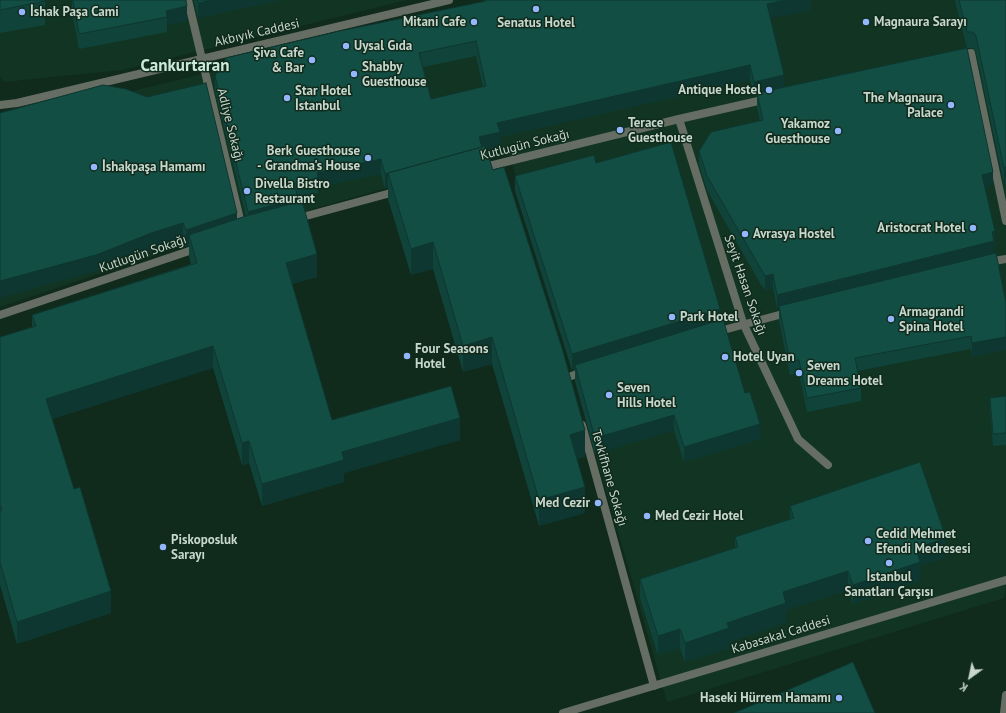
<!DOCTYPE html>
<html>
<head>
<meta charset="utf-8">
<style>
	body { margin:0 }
	#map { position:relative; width:1006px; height:713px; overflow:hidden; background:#102a1c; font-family:"PT Sans",sans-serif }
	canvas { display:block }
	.north { position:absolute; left:950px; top:657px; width:40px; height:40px; -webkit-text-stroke:3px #102a1c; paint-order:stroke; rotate:213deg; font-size:11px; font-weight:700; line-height:16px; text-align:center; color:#c7d7cd }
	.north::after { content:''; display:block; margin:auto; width:14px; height:18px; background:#c7d7cd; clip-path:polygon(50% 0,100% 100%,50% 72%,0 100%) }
</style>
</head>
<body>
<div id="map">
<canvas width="1006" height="713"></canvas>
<div class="north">K</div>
</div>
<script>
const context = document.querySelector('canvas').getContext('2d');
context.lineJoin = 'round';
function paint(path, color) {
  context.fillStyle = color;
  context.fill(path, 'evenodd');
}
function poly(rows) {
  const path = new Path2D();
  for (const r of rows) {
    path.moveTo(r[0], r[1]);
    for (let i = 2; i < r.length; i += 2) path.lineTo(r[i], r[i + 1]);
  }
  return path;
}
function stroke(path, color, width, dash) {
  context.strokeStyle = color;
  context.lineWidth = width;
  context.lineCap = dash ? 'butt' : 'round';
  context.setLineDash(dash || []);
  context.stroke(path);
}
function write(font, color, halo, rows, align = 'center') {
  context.font = font + ' "PT Sans",sans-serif';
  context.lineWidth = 3;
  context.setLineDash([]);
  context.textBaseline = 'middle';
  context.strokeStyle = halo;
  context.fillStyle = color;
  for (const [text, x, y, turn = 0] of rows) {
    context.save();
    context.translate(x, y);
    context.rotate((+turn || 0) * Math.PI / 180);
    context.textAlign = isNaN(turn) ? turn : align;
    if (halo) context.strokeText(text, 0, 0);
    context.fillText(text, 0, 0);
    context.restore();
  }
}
const built = poly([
	[0,0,407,0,122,70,4,82,0,76],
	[508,0,1006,0,1006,586,1004,598,667,702,509,153,176,248,0,307,0,123]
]);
const pedestrian = poly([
	[994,261,1006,259],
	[563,713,1006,580],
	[1004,713,1006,695]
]);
const minor = poly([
	[188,0,242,228],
	[958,56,971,53,1006,221],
	[679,119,743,323,798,439,828,465],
	[481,168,679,119,767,99],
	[295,219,398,191],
	[0,315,198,248],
	[716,332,790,312],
	[568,377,584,372],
	[582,425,654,686]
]);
const tertiary = poly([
	[0,105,17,103,449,0]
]);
const wall = poly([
	[0,0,45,1,45,25,0,33],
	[72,0,186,0,187,21,167,25,167,32,79,49,72,12],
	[194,0,280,0,198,18],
	[484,0,811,0,811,10,770,18,784,87,967,48,955,0,1006,0,1006,183,1004,184,976,52,973,48,967,48,993,186,985,188,995,246,994,246,972,357,971,349,857,371,861,388,861,401,807,412,799,373,790,375,779,320,779,308,777,309,773,288,765,290,760,283,707,190,699,165,699,151,760,121,757,107,757,96,754,96,750,80,500,137,500,147,486,150,585,457,577,459,585,513,539,526,492,364,463,372,433,269,411,275,388,199,388,188,385,189,381,174,318,187,318,193,298,197,298,202,317,277,292,284,332,420,460,440,344,473,344,482,262,506,249,463,242,465,213,368,52,419,111,613,17,644,0,585,0,337,32,327,32,315,191,264,189,257,189,246,186,247,183,239,154,248,96,271,0,113,237,219,246,216,215,90,215,76,484,1],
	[476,56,483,87,431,99,423,67],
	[596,163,720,320,745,393,760,439,684,462,674,430,595,454,575,381,575,369,572,370,515,191,515,176],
	[1006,396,1006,445,993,446,990,410,990,398],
	[790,506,946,557,920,566,920,581,853,604,848,590,786,610,786,623,729,642,729,648,685,662,680,648,658,655,640,598,640,579,735,548,735,537,790,519]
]);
const shadedWall = poly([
	[213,0,280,0,198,18,198,3],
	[787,0,811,0,811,10,767,19,767,4],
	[187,6,187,21,167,25,167,17,166,11],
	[750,65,750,80,500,137,500,147,482,151,479,137,497,123],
	[784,75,784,90,757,93,757,96,754,96,754,82],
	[381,159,381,174,318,187,318,178,317,173],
	[1006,167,1006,183,1004,184,1004,168],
	[993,172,993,186,982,189,982,175],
	[388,173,388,188,385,189,385,174],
	[298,198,298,212,248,226,248,212],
	[237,213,237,229,189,235,189,246,186,247,186,230],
	[183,223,183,239,154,248,96,271,0,298,0,281,154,232],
	[995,231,995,246,994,246,994,255,779,306,779,308,777,309,777,295],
	[433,242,433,269,411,275,411,249],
	[317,254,317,277,286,286,286,263],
	[773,274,773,288,765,290,765,276],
	[720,309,720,324,575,365,575,369,572,370,572,354],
	[492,337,492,364,463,372,463,346],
	[1006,337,1006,350,972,357,972,343],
	[213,346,213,368,46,421,46,399],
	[674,415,674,430,595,454,595,438],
	[460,418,460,440,344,473,344,482,262,506,262,484,342,452],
	[760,424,760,439,684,462,684,447],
	[585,430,585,457,570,461,570,435],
	[249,441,249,463,242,465,242,443],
	[585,487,585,513,539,526,539,500],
	[946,538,946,557,920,566,920,581,853,604,853,585,916,548],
	[848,571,848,590,786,610,786,623,729,642,729,648,685,662,685,643,727,623,783,592],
	[111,591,111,613,17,644,17,622],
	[680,629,680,648,658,655,658,636]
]);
const building = poly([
	[0,0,45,0,45,1,0,10,0,0],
	[73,0,186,0,187,6,166,11,167,17,79,34,73,0],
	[197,0,213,0,198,3,197,0],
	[485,0,787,0,767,4,784,75,754,82,750,65,497,123,500,132,479,137,482,147,388,173,385,174,381,159,317,173,318,178,294,183,298,198,248,212,215,76,226,58,340,31,486,1,485,0],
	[476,41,486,86,431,99,419,53,476,41],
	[959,0,1006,0,1006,167,1004,168,976,36,973,32,967,32,959,0],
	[967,48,993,172,982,175,995,231,992,232,994,241,777,295,773,274,765,276,707,176,699,151,711,132,763,120,757,93,967,48],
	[206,83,237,213,186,230,183,223,154,232,96,255,0,281,0,113,103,85,126,89,147,97,206,83],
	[671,142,720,309,572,354,515,176,594,155,596,163,671,142],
	[485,146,493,170,504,167,562,348,585,430,570,435,585,487,539,500,492,337,463,346,433,242,411,249,388,173,485,146],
	[302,201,317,254,286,263,332,420,451,386,460,418,342,452,344,460,262,484,249,441,242,443,213,346,46,399,74,489,80,487,111,591,17,622,0,562,0,511,2,510,0,505,0,337,36,326,32,315,197,263,189,235,246,216,302,201],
	[996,253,1006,303,1006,337,972,343,971,336,855,358,861,388,807,398,799,360,790,361,779,306,996,253],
	[723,319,745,393,750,392,760,424,684,447,674,415,595,438,575,365,723,319],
	[1006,396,1006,433,993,434,990,398,1006,396],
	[920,462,946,538,916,548,920,562,853,585,848,571,783,592,786,603,727,623,729,628,685,643,680,629,658,636,640,579,738,547,735,537,794,518,790,506,920,462],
	[853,662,875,713,734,713,853,662]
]);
const markers = [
	[536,9,4,"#93b7fd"],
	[22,12,4,"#93b7fd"],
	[474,22,4,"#93b7fd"],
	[866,22,4,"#93b7fd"],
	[346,46,4,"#93b7fd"],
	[312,60,4,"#93b7fd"],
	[354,74,4,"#93b7fd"],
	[769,90,4,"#93b7fd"],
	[287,98,4,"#93b7fd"],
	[951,105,4,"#93b7fd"],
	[620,130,4,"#93b7fd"],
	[838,131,4,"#93b7fd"],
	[368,158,4,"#93b7fd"],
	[94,167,4,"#93b7fd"],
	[247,191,4,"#93b7fd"],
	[973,228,4,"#93b7fd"],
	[745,234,4,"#93b7fd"],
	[672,317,4,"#93b7fd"],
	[891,319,4,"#93b7fd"],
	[407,356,4,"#93b7fd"],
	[725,357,4,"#93b7fd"],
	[799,373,4,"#93b7fd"],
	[609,395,4,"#93b7fd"],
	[598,503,4,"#93b7fd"],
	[647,516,4,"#93b7fd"],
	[868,541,4,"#93b7fd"],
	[163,547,4,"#93b7fd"],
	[889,563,4,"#93b7fd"],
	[839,698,4,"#93b7fd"]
];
const poiNames = [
	["İshak Paşa Cami",30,12],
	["Mitani Cafe",466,22,"right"],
	["Magnaura Sarayı",874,22],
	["Senatus Hotel",536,23,"center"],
	["Uysal Gıda",354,46],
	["Şiva Cafe",304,53,"right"],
	["& Bar",304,68,"right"],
	["Shabby",362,67],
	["Guesthouse",362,82],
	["Antique Hostel",761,90,"right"],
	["Star Hotel",295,91],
	["İstanbul",295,106],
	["The Magnaura",943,98,"right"],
	["Palace",943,113,"right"],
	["Terace",628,123],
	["Guesthouse",628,138],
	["Yakamoz",830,124,"right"],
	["Guesthouse",830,139,"right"],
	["Berk Guesthouse",360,151,"right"],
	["- Grandma's House",360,166,"right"],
	["İshakpaşa Hamamı",102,167],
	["Divella Bistro",255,184],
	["Restaurant",255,199],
	["Aristocrat Hotel",965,228,"right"],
	["Avrasya Hostel",753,234],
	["Armagrandi",899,312],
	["Spina Hotel",899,327],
	["Park Hotel",680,317],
	["Four Seasons",415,349],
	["Hotel",415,364],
	["Hotel Uyan",733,357],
	["Seven",807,366],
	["Dreams Hotel",807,381],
	["Seven",617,388],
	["Hills Hotel",617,403],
	["Med Cezir",590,503,"right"],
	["Med Cezir Hotel",655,516],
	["Cedid Mehmet",876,534],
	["Efendi Medresesi",876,549],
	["Piskoposluk",171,540],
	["Sarayı",171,555],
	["İstanbul",889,577,"center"],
	["Sanatları Çarşısı",889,592,"center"],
	["Haseki Hürrem Hamamı",831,698,"right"]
];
const streetNames = [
	["Akbıyık Caddesi",257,33,-13],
	["Adliye Sokağı",230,125,76],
	["Kutlugün Sokağı",525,145,-14],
	["Kutlugün Sokağı",143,254,-19],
	["Seyit Hasan Sokağı",745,285,71],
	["Tevkifhane Sokağı",609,478,74],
	["Kabasakal Caddesi",781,635,-17]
];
const districtNames = [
	["Cankurtaran",185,66]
];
paint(built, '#123523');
stroke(pedestrian, '#666e64', 8);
stroke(minor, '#666e64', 8);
stroke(tertiary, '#666e64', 8);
paint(wall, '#10433a');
paint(shadedWall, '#0d3730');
paint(building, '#134e44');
stroke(building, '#0d3730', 1);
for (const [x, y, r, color] of markers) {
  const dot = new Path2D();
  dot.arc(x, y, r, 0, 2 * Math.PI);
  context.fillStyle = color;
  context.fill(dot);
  stroke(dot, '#102a1c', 1.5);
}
write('bold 13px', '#c7d7cd', '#102a1c', poiNames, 'left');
write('13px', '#c7d7cd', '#102a1c', streetNames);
write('bold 17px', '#cbead7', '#102a1c', districtNames);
</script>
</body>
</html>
